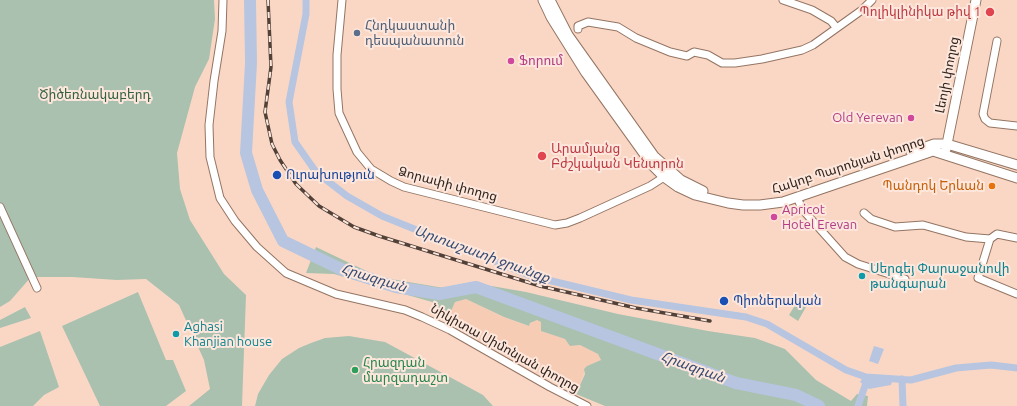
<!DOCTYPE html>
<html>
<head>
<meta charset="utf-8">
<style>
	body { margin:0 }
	canvas { display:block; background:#fad7c4 }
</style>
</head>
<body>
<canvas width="1017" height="406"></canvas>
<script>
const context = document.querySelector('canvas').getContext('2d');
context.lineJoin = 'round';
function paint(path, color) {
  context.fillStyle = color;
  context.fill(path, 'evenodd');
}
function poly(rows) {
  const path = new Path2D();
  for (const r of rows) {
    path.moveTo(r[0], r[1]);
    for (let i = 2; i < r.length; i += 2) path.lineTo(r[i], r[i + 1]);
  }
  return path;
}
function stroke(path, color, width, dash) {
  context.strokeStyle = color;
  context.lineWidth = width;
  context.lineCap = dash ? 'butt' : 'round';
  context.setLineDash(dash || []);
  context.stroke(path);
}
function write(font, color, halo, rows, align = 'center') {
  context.font = font + ' Ubuntu,"Noto Sans Armenian",sans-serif';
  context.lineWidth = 4;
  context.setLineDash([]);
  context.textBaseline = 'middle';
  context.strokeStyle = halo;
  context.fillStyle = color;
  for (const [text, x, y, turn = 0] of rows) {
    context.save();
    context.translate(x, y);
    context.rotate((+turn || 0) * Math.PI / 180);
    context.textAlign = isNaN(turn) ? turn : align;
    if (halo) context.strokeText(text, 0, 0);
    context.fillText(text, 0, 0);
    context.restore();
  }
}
const built = poly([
	[466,299,503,317,528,326,533,321,537,320,541,322,541,331,565,339,571,346,580,345,598,354,601,360,587,366,576,394,446,323,455,302]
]);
const green = poly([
	[0,0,214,0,215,19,209,59,195,87,177,153,180,189,190,220,224,274,246,295,242,406,189,406,210,389,204,360,179,305,146,279,117,280,72,277,31,277,10,301,0,307],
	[316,247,379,277,444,288,480,284,526,292,618,314,708,331,755,338,785,349,816,380,851,401,857,394,868,396,867,406,605,406,576,394,585,374,584,369,587,366,601,360,598,354,580,345,570,346,565,339,541,331,541,322,537,320,530,323,529,326,504,317,466,299,455,302,446,323,432,302,334,274,306,273],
	[138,292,166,360,173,360,186,391,166,406,100,406,62,326],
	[797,302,806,307,798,321,789,315],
	[25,307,31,318,0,328,0,320],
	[40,331,59,387,44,395,33,406,0,406,0,347],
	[349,336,385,342,483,395,493,406,255,406,258,394,269,375,282,359,299,348,311,343,325,338]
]);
const water = poly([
	[874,346,884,349,878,364,869,361],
	[862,379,892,382,891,385,869,389,860,382]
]);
const canal = poly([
	[306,0,306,14,289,102,295,142,316,172,347,196,382,216,531,276,631,300,746,317,767,324,846,370,866,377,911,380,956,368,991,365,1017,368],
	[902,379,903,406],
	[858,406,866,383,873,383]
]);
const river = poly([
	[250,0,251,63,246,153,257,190,283,241,343,270,396,287,439,294,476,287,736,383,796,395,819,406]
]);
const minor = poly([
	[223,0,222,31,214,81,209,125,210,157,220,198,235,221,257,247,286,273,336,294,405,310,422,317,450,330,550,387,587,406],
	[342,0,337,55,337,89,339,113,357,152,371,169,391,181,404,187,555,225,567,223,580,218,650,186,664,177],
	[783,0,812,10,831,21,836,27],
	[578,29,578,26,588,22,618,27,636,38,670,52,687,56,694,52,708,55,722,63,735,63,762,59,802,50,813,45,862,10,872,0],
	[997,41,983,114,985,119,990,123,1017,126],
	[797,197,802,209,845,257,858,264,905,279],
	[0,207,37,288],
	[864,213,871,219,895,227,923,225,966,237,990,239,997,234,1017,238],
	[990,239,978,278,1017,294]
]);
const major = poly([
	[543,0,551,17,586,73,652,165,664,177,678,187,695,195,728,203,743,205,760,205,783,202,933,151,1017,178],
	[550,0,568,35,654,156,681,180,703,191],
	[946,149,976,0],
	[911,152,934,144,947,144,1017,165]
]);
const rail = poly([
	[268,0,271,67,265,112,272,144,280,160,296,184,319,206,354,227,379,236,540,286,636,308,710,321]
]);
const markers = [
	[990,12,5,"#e0444e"],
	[357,33,4,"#5c6f8a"],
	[511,61,4,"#d1479c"],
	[911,118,4,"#d1479c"],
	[542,156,5,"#e0444e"],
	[277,175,5,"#1a4fb4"],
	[992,186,4,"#e8710a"],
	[774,217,4,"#d1479c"],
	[862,276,4,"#0f9aa8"],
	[724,301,5,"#1a4fb4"],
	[176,334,4,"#0f9aa8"],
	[355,370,4,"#2e9e5b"]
];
const healthNames = [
	["Պոլիկլինիկա թիվ 1",981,12],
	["Արամյանց",551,149,"left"],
	["Բժշկական Կենտրոն",551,164,"left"]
];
const serviceNames = [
	["Հնդկաստանի",365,26],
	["դեսպանատուն",365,41]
];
const hotelNames = [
	["Ֆորում",519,61],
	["Old Yerevan",903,118,"right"],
	["Apricot",782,210],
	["Hotel Erevan",782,225]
];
const streetNames = [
	["Լեոյի փողոց",947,75,-79],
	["Հակոբ Պարոնյան փողոց",848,165,-18],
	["Ձորափի փողոց",448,184,15],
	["Նիկիտա Սիմոնյան փողոց",505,348,29]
];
const parkNames = [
	["Ծիծեռնակաբերդ",95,95]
];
const transitNames = [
	["Ուրախություն",286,175],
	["Պիոներական",733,301]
];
const foodNames = [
	["Պանդոկ Երևան",984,186]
];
const cultureNames = [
	["Սերգեյ Փարաջանովի",870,269],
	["թանգարան",870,284],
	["Aghasi",184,327],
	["Khanjian house",184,342]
];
const leisureNames = [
	["Հրազդան",363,363],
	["մարզադաշտ",363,378]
];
const waterNames = [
	["Արտաշատի ջրանցք",482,254,20],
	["Հրազդան",374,278,17],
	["Հրազդան",693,367,20]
];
paint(built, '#f7ccb5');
paint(green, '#aac1b0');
paint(water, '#b7c5e0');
stroke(canal, '#b7c5e0', 7);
stroke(river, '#b7c5e0', 12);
stroke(minor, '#947563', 9);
stroke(major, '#947563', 11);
stroke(minor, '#fff', 7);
stroke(major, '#fff', 9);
stroke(rail, '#524138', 3.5);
stroke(rail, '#fde7dc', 2, [6]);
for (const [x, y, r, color] of markers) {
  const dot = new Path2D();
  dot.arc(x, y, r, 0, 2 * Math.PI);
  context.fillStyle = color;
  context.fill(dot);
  stroke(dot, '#fde7dc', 1.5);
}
write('13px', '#be3a42', '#fde7dc', healthNames, 'right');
write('13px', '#4e5e75', '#fde7dc', serviceNames, 'left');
write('13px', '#b23c85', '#fde7dc', hotelNames, 'left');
write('13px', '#30231c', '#fde7dc', streetNames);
write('13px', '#336042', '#fde7dc', parkNames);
write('13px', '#164399', '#fde7dc', transitNames, 'left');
write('13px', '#c56008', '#fde7dc', foodNames, 'right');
write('13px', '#0d838f', '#fde7dc', cultureNames, 'left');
write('13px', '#27864d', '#fde7dc', leisureNames, 'left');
write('italic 14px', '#364b72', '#fde7dc', waterNames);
</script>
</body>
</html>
